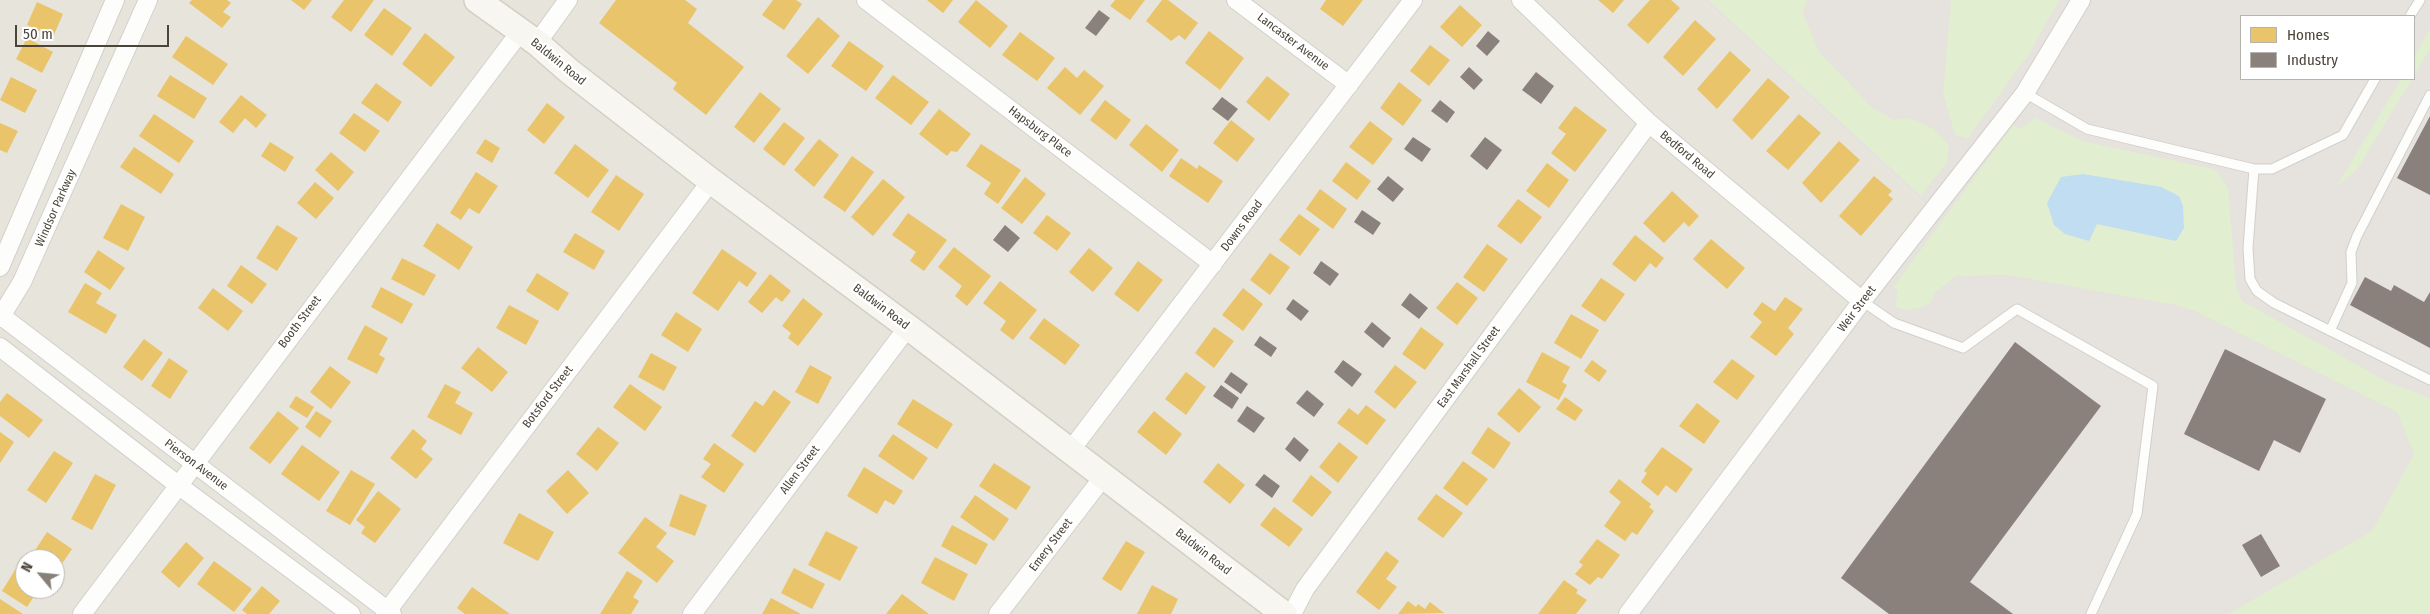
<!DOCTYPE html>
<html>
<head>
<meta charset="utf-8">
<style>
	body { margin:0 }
	#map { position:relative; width:2430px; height:614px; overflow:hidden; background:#f4f2ee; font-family:"Fira Sans Condensed",sans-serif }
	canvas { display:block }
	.legend { position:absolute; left:2240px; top:15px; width:175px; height:65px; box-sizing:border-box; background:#fff; border:1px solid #b7b4b0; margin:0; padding:6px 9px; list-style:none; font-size:15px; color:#4b4439 }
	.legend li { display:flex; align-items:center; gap:10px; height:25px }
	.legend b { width:25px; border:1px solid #b7b4b0 }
	.north { position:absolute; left:15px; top:549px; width:50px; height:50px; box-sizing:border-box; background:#fff; border:1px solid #b7b4b0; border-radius:50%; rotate:298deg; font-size:14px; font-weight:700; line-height:20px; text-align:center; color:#4b4439 }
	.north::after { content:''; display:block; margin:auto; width:18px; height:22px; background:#868178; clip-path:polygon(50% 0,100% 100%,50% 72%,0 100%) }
	.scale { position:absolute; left:15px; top:25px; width:154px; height:22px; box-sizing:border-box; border:2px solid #4b4439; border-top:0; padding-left:6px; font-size:15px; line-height:18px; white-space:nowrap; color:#4b4439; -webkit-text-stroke:4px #fff; paint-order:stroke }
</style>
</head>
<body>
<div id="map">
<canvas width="2430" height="614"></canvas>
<ul class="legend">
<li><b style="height:14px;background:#e9c46a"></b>Homes</li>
<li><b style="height:14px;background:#8a817c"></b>Industry</li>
</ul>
<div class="north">N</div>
<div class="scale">50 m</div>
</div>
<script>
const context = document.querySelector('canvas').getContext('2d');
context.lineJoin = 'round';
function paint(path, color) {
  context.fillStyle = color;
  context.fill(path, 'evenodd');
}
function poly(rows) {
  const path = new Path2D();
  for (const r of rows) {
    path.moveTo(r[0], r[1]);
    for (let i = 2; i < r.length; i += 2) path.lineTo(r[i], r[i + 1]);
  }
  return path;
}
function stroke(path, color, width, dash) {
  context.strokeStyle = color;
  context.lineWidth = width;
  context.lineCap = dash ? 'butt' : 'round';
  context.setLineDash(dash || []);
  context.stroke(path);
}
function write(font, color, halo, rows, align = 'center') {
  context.font = font + ' "Fira Sans Condensed",sans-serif';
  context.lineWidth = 5;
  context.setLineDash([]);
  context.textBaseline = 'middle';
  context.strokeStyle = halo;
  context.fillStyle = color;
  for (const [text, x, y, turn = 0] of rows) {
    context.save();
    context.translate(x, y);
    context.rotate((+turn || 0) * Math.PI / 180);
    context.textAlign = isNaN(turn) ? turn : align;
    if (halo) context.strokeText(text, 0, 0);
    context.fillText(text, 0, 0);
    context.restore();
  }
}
const residential = poly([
	[0,0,1703,0,1927,206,1620,614,0,614],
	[25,559,55,559,55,589,25,589]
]);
const industrial = poly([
	[1703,0,2430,0,2430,611,2422,614,1620,614,1927,206],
	[2241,16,2414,16,2414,79,2241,79]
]);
const green = poly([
	[1708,0,1807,0,1803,13,1819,52,1874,109,1894,120,1909,118,1934,129,1949,145,1947,162,1921,196],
	[1951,0,2059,0,2029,54,1968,138,1955,135,1943,93],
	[2430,29,2430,49,2414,76,2414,57],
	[2401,79,2412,79,2357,170,2336,187],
	[2035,118,2082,141,2209,168,2217,171,2228,188,2236,286,2242,301,2390,383,2430,398,2430,614,2228,614,2372,531,2414,454,2397,412,2195,311,2175,305,2008,275,1956,276,1935,293,1930,303,1920,308,1907,310,1895,307,1898,291,1893,287,2013,125,2020,129]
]);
const water = poly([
	[2083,174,2161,187,2179,196,2183,206,2184,228,2176,241,2097,224,2089,241,2065,234,2054,225,2047,203,2061,177]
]);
const homes = poly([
	[192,0,227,0,231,3,223,12,231,17,222,28,189,3],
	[291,0,312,0,304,10],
	[344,0,374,0,351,32,331,17],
	[616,0,685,0,697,9,688,23,744,67,706,115,673,89,677,83,599,23],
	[773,0,796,0,802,4,784,30,762,15],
	[927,0,953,0,943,13],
	[976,0,1008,26,990,48,958,22],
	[1115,0,1145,0,1130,20,1110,6],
	[1162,0,1168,0,1198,23,1185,40,1179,35,1171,41,1146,21],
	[1326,0,1363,0,1343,26,1320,9],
	[1598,0,1624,0,1613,13],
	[1650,0,1671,0,1680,8,1648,44,1627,25],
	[37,2,63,14,53,37,27,25],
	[1460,5,1482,25,1462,47,1440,27],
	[384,8,412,28,392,56,364,35],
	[818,17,840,36,808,74,786,56],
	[1695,20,1716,39,1683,76,1663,57],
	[1209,31,1244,58,1220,90,1185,63],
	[1020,32,1055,58,1037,81,1002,55],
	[425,33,455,57,431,87,402,64],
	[186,36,228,64,213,85,172,57],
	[27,38,53,52,42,73,16,59],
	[849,41,884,66,866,91,831,66],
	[1430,45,1450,60,1429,86,1410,71],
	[1730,51,1751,70,1717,109,1697,89],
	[1065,67,1077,78,1084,70,1104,86,1080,115,1047,88],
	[170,75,207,98,194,119,157,96],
	[893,75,929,102,911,125,875,98],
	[1267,76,1290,94,1269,121,1246,102],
	[11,77,37,90,25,113,0,100],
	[1768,78,1790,97,1752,140,1732,120],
	[1399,82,1422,100,1403,126,1380,108],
	[376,83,402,102,388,122,361,103],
	[760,92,781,109,754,143,734,127],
	[241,95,267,115,256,128,245,118,233,133,219,122],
	[1105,100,1131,120,1116,140,1090,120],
	[547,103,565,117,544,144,527,130],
	[1575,106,1607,130,1575,172,1551,153,1566,134,1558,128],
	[939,109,971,134,957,152,951,151,947,156,919,134],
	[354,113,380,131,365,152,339,133],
	[154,114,194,141,179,163,139,136],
	[1799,114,1821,133,1788,170,1766,151],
	[1231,120,1255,139,1237,162,1213,143],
	[1370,121,1393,139,1373,165,1349,147],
	[784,122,805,138,784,166,763,149],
	[0,123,18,131,7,153,0,150],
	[1146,124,1179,150,1162,172,1129,145],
	[485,139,500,148,492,163,476,153],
	[819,139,839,155,814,187,794,170],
	[1839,141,1860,160,1821,203,1802,183],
	[270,142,294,157,285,172,261,156],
	[575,144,609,170,588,198,554,173],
	[981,144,1021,170,998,204,984,194,991,183,966,166],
	[134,147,174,174,161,194,120,167],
	[331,152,354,172,338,191,315,170],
	[852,156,874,172,845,212,823,197],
	[1181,158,1197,169,1199,165,1223,181,1208,203,1169,176],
	[1346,162,1371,181,1357,200,1332,181],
	[1547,163,1569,180,1549,208,1526,191],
	[476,172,498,186,479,214,469,208,461,220,450,213],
	[616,175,644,194,619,231,591,212],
	[1874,176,1892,191,1888,195,1893,199,1861,236,1839,216],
	[1025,177,1046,194,1022,224,1001,208],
	[883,179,905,197,873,236,851,217],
	[315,182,334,198,316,219,297,203],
	[1320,189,1347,209,1333,229,1306,209],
	[1672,191,1699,216,1689,227,1684,222,1664,243,1643,223],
	[1518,199,1542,217,1521,244,1497,226],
	[121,204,145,217,128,251,103,238],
	[908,213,947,240,924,271,910,261,916,252,892,235],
	[1299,214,1320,229,1300,256,1279,240],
	[1047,215,1071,233,1057,251,1033,233],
	[437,223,473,247,459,270,423,246],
	[277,225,298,238,277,271,256,258],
	[575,233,605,251,594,270,563,252],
	[1635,235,1664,258,1656,268,1650,263,1635,282,1612,264],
	[1711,239,1745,268,1727,289,1693,259],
	[1487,244,1508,259,1484,292,1463,277],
	[954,247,991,276,967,306,955,296,962,286,938,267],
	[1089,248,1113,268,1093,292,1069,272],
	[722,249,757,273,747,287,739,281,718,311,692,293],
	[98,250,125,268,110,290,84,272],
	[1270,253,1290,267,1270,295,1250,280],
	[402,258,436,275,424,296,391,279],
	[1138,261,1163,280,1138,312,1114,294],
	[241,265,267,284,252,304,227,286],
	[537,273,569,293,558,311,526,291],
	[770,274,791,291,782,302,776,297,762,313,748,302],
	[1601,278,1625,294,1605,322,1581,306],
	[1000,281,1037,310,1013,340,1000,330,1006,321,983,303],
	[1457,282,1478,298,1457,325,1436,308],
	[85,283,102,293,96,303,117,315,106,334,68,312],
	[381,287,413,304,402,324,371,307],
	[213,288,243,311,228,331,198,308],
	[1243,288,1263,304,1243,331,1222,315],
	[1785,297,1803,309,1788,328,1794,334,1776,356,1750,337,1762,322,1753,314,1762,302,1775,311],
	[803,298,823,314,798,346,788,338,791,333,782,326],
	[509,305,539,321,526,345,496,328],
	[676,312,702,329,688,352,661,335],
	[1571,314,1599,330,1581,359,1554,343],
	[1044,318,1080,345,1065,365,1029,338],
	[365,325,388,338,379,355,385,358,377,374,347,359],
	[1214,327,1234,341,1214,368,1195,353],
	[1421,327,1444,344,1425,370,1402,354],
	[144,339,163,353,142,381,123,367],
	[478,347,508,372,492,392,461,368],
	[1542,352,1570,367,1562,382,1567,385,1559,400,1526,382],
	[651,353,677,367,664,391,638,377],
	[169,358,188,371,170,399,151,386],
	[1732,359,1755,376,1737,400,1713,382],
	[1592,360,1607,371,1599,382,1584,371],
	[810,365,832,377,818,404,795,392],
	[1395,365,1417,382,1395,409,1374,392],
	[330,366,351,382,331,409,310,392],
	[1186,372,1206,387,1186,415,1165,399],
	[445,384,461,392,455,403,473,413,461,435,427,417],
	[630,384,662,407,645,431,613,407],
	[1519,388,1541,407,1519,433,1497,414],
	[774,390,791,402,755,453,731,436,755,401,763,406],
	[7,393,43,420,29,438,0,416,0,402],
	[296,396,314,407,307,418,289,407],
	[1565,397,1583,410,1575,421,1556,409],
	[913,399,953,424,937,449,897,424],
	[1697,403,1720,421,1704,444,1679,426],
	[1366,405,1386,420,1367,445,1337,423,1349,408,1358,415],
	[278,411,299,428,270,464,249,448],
	[316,411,332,421,320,438,305,427],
	[1154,411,1182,434,1166,455,1137,432],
	[598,427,619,443,597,471,576,454],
	[1488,427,1511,443,1494,469,1471,453],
	[413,429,427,441,421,449,433,459,416,479,390,458],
	[0,432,14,442,0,463],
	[893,434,928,458,913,480,878,456],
	[1339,442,1358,457,1338,483,1319,467],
	[714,443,744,464,724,493,701,477,711,464,703,459],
	[302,445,340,472,319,501,281,474],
	[1662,447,1693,469,1676,493,1666,485,1658,496,1641,482,1647,473,1644,471],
	[54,451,73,463,46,503,27,490],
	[1463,461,1488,479,1467,506,1443,488],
	[994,463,1031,487,1016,510,979,486],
	[1218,463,1245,485,1230,504,1203,482],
	[864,467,903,491,894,505,885,500,877,514,847,496],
	[351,470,375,484,350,525,326,511],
	[568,470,589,493,567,514,546,491],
	[95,474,116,485,92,530,71,519],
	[1311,475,1332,492,1312,517,1292,501],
	[1619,479,1651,504,1649,507,1654,511,1637,535,1632,532,1625,541,1604,526,1621,502,1609,492],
	[378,491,401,509,375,543,361,533,365,527,356,520],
	[680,494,707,505,695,536,669,526],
	[1436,494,1463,513,1443,538,1417,519],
	[975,495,1009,519,994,541,960,517],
	[1274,507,1303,529,1289,547,1260,525],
	[519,513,554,532,538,561,503,543],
	[645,517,667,533,656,547,674,561,657,583,618,553],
	[952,525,988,544,976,565,941,546],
	[826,531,858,547,840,581,808,565],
	[47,532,72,549,57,571,55,570,55,559,39,559,32,555],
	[1597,539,1620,555,1602,579,1598,577,1590,585,1575,574,1583,565,1579,562],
	[1126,541,1145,552,1121,591,1102,579],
	[186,542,204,558,179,588,161,572],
	[1386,551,1399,561,1386,579,1397,587,1379,610,1356,592],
	[935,557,968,574,954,601,921,583],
	[214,561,252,589,234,612,197,584],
	[794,568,825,584,812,609,781,593],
	[15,570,25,576,25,589,39,589,27,607,2,591],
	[627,571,643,581,633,597,639,601,631,614,600,614],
	[1564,580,1578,590,1576,593,1587,600,1576,614,1538,614],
	[1152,585,1178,599,1171,614,1137,614],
	[262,586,280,601,269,614,247,614,242,610],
	[472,587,510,614,465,614,457,608],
	[902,594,929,614,886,614],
	[771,598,801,614,762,614],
	[0,599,23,614,0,614],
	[1408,601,1416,607,1418,604,1425,609,1430,602,1444,613,1398,614]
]);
const industry = poly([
	[1099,10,1110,18,1096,36,1085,28],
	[1488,31,1500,41,1487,56,1476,46],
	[1469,67,1483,80,1474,90,1460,77],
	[1536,72,1554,86,1541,104,1522,90],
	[1222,97,1238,109,1228,121,1212,109],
	[1440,100,1455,112,1447,123,1431,111],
	[2430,116,2430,195,2397,178],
	[1413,137,1431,149,1422,162,1404,149],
	[1485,137,1502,150,1487,170,1470,156],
	[1388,176,1404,189,1393,202,1377,189],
	[1362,210,1381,223,1373,235,1354,222],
	[1005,225,1020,238,1008,252,993,240],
	[1321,261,1339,274,1330,286,1313,273],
	[2365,277,2391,291,2394,285,2424,302,2430,292,2430,348,2350,305],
	[1410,293,1428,308,1419,319,1401,305],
	[1293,299,1309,311,1301,321,1286,309],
	[1372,322,1391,338,1383,348,1364,332],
	[1260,336,1277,348,1271,357,1254,345],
	[2015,342,2101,406,1970,582,2013,614,1889,614,1841,578],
	[2225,349,2326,399,2300,453,2274,440,2259,471,2184,434],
	[1343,360,1362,374,1352,387,1334,372],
	[1231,372,1248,384,1241,394,1224,382],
	[1221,385,1239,398,1232,409,1213,396],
	[1307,390,1324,404,1314,417,1296,403],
	[1247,406,1265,418,1254,433,1237,421],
	[1294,437,1309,450,1300,462,1285,449],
	[1264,474,1280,486,1272,498,1255,485],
	[2261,534,2280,566,2261,577,2242,545]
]);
const service = poly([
	[2410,16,2420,0],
	[2025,93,2087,129,2254,169,2272,169,2343,135,2375,79],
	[2254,169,2248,248,2250,279,2257,291,2274,303,2430,380],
	[1862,301,1894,323,1963,348,2017,309,2153,386,2137,514,2091,614],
	[2330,331,2352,283,2351,252,2357,236,2430,95]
]);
const minor = poly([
	[866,0,1213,264],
	[1236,0,1349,85],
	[1521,0,1649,123,1862,301],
	[537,43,568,0],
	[0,267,115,0],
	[0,315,392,614],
	[0,318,22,282,148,0],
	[0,347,178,485,351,614],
	[1070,451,1413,0],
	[82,614,520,32],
	[385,614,711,181],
	[692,614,908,327],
	[998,614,1104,476],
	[1292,614,1305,589,1649,123],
	[1628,614,1862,301,2025,93,2081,0]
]);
const secondary = poly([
	[477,0,537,43,569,71,711,181,908,327,1284,614]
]);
const streetNames = [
	["Lancaster Avenue",1293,42,37],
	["Baldwin Road",558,62,39],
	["Hapsburg Place",1040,132,37],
	["Bedford Road",1687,155,40],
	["Windsor Parkway",56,208,-66],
	["Downs Road",1242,226,-53],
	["Baldwin Road",881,307,37],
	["Weir Street",1857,309,-53],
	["Booth Street",300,322,-53],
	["East Marshall Street",1469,367,-54],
	["Botsford Street",548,397,-53],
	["Pierson Avenue",196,465,37],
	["Allen Street",800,470,-53],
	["Emery Street",1051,545,-53],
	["Baldwin Road",1203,552,38]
];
paint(residential, '#e7e4dc');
paint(industrial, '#e6e2de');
paint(green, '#e1eecf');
paint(water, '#c0ddf1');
paint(homes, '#e9c46a');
paint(industry, '#8a817c');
stroke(service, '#d2d0cb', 11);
stroke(minor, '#d2d0cb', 20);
stroke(secondary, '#d3cfc5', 28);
stroke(service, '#fdfdfc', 9);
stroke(minor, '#fdfdfc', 18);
stroke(secondary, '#f7f6f1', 25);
write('12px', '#4b4439', '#fff', streetNames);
</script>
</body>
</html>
